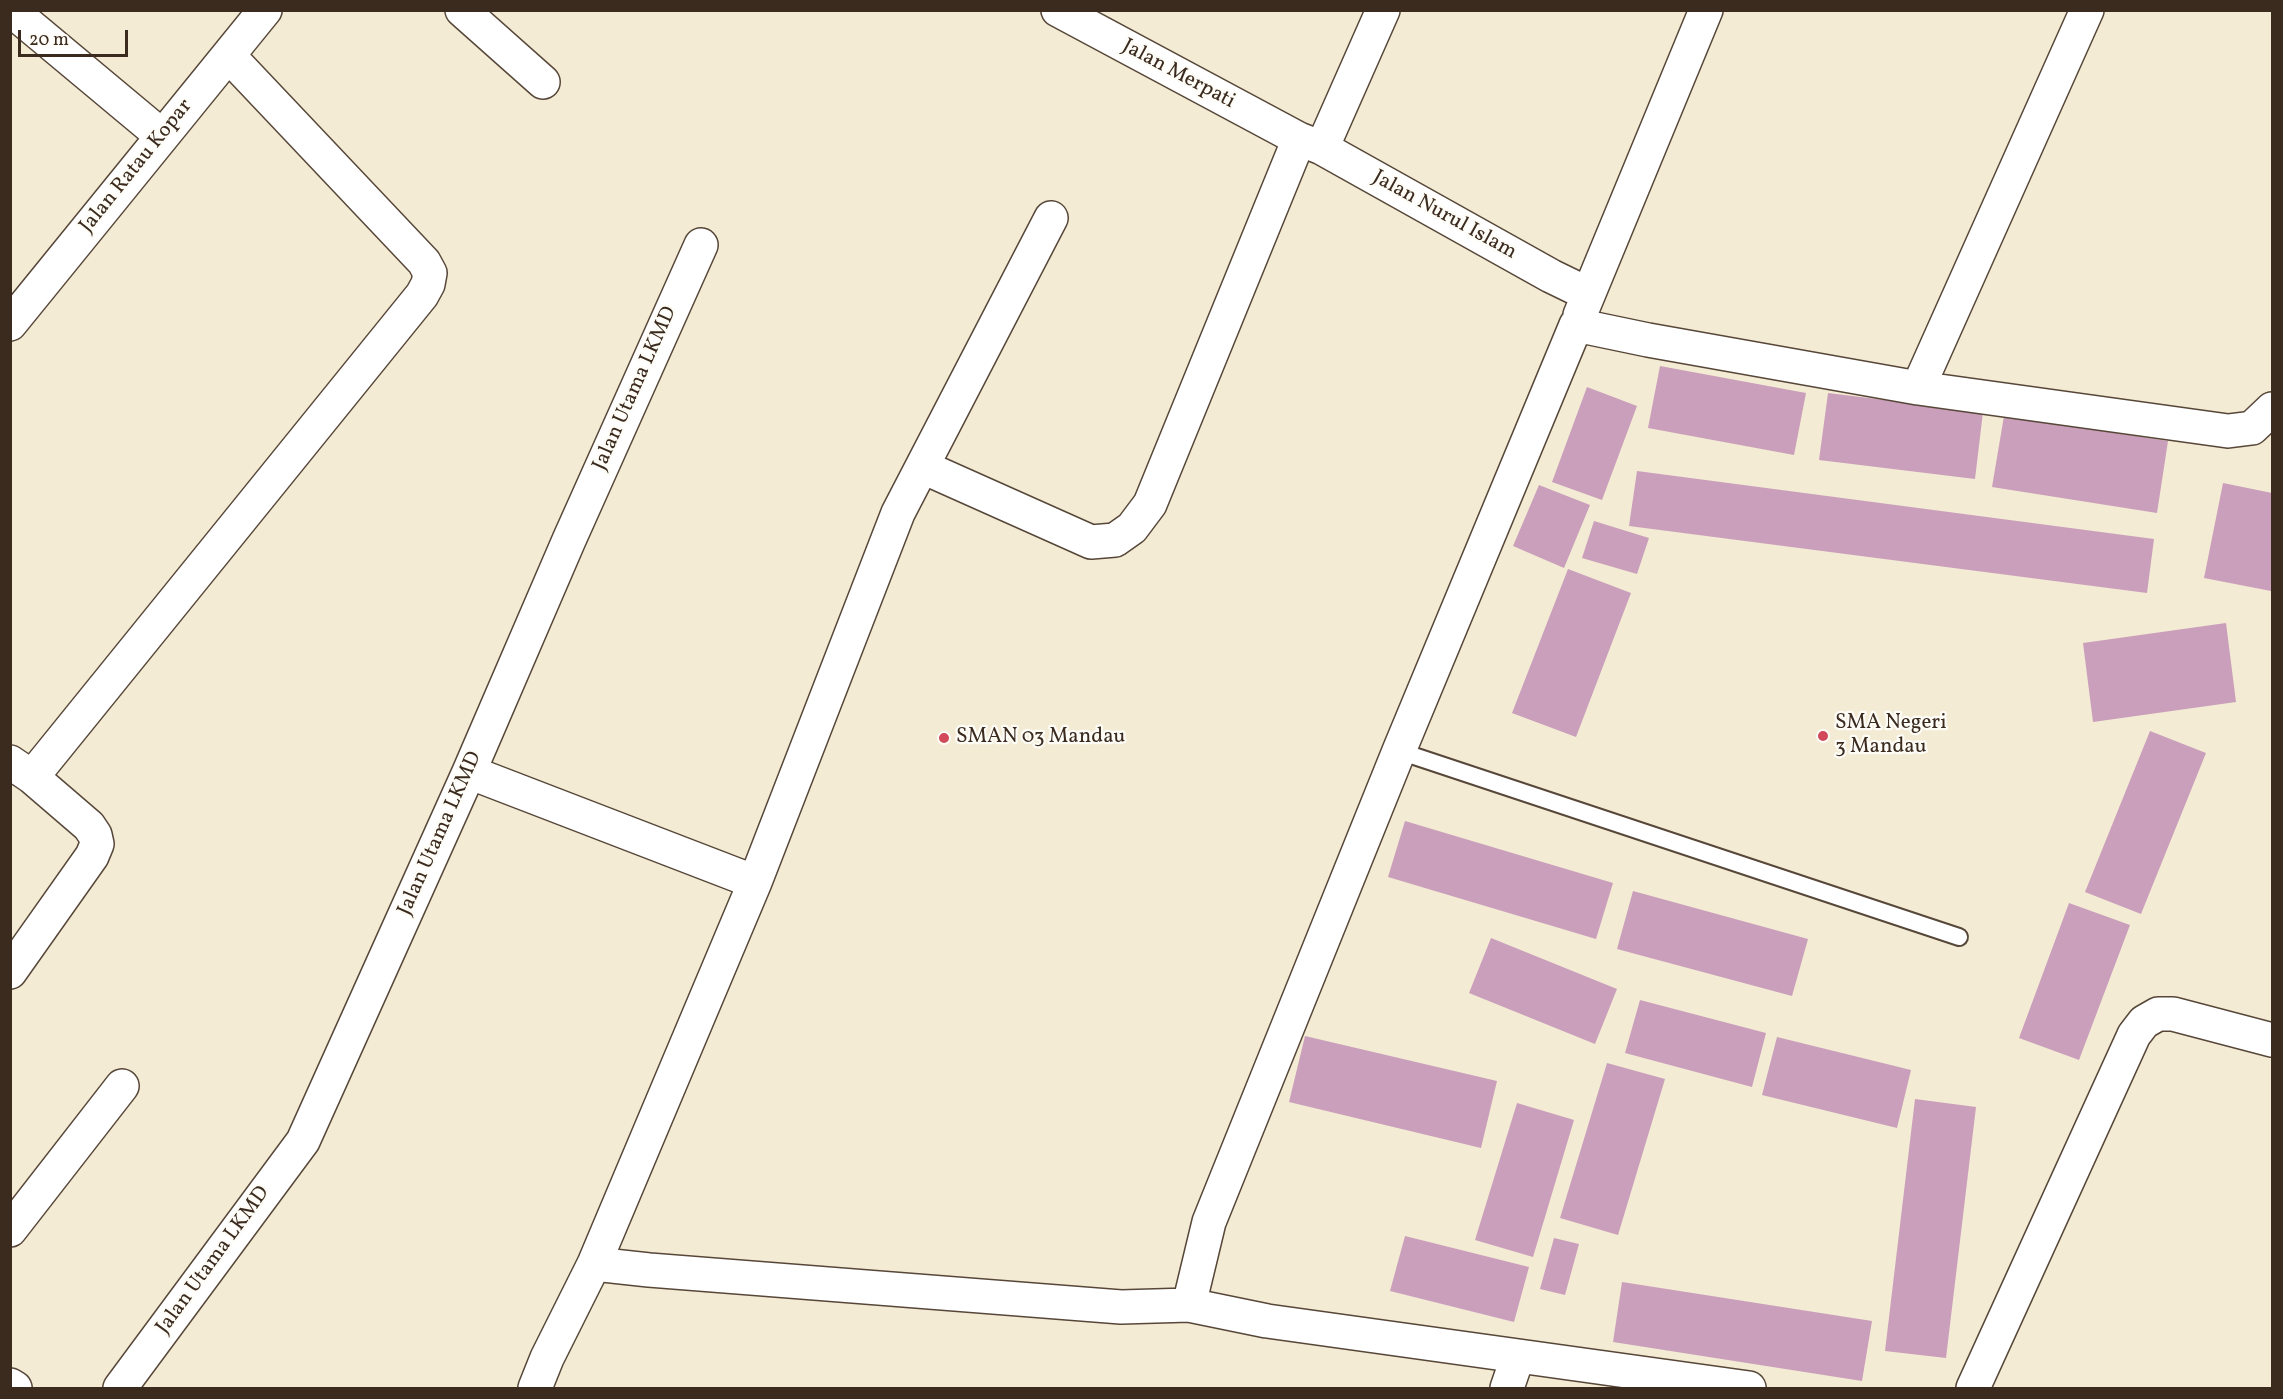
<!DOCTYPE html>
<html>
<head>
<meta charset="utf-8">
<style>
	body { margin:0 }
	#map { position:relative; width:2283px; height:1399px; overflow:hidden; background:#f3ebd4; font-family:Vollkorn,serif }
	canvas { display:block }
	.frame { position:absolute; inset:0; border:12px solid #3b2a1e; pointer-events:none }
	.scale { position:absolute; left:18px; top:30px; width:110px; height:27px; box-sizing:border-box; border:3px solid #3b2a1e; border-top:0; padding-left:8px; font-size:18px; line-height:21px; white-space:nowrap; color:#3b2a1e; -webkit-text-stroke:4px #fdfcf7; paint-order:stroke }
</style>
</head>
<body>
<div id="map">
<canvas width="2283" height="1399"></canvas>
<div class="frame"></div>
<div class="scale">20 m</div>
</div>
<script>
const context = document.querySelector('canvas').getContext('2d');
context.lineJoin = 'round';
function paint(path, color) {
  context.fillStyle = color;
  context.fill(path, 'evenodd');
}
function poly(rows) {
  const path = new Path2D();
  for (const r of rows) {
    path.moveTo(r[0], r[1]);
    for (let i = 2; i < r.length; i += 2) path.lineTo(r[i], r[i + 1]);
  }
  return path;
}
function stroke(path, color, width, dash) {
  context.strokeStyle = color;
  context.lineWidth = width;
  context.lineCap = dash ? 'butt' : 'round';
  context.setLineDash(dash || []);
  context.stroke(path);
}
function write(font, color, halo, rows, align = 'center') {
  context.font = font + ' Vollkorn,serif';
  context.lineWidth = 4.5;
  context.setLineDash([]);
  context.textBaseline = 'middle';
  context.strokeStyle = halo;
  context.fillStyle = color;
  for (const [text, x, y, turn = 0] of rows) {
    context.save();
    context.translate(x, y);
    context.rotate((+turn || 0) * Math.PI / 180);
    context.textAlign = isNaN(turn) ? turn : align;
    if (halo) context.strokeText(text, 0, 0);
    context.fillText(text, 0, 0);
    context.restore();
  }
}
const building = poly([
	[1660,366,1806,393,1794,455,1648,428],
	[1587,387,1637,406,1602,500,1552,482],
	[1828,393,1983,412,1975,479,1819,460],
	[2004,416,2168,441,2157,513,1992,487],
	[1637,471,2154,539,2147,593,1629,526],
	[2223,483,2272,493,2271,591,2204,578],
	[1539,485,1590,505,1564,568,1513,546],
	[1594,521,1649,538,1637,574,1582,558],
	[1568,569,1631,593,1576,737,1512,713],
	[2226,623,2236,702,2093,722,2083,643],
	[2150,731,2206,753,2141,914,2085,892],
	[1405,821,1613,883,1596,939,1388,877],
	[1633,891,1808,939,1792,996,1617,949],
	[2069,903,2130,925,2079,1060,2019,1038],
	[1491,938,1617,989,1595,1044,1469,993],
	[1640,1000,1766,1033,1752,1087,1625,1053],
	[1305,1036,1497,1081,1481,1148,1289,1102],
	[1777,1037,1911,1070,1897,1128,1762,1095],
	[1607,1063,1665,1079,1618,1235,1560,1218],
	[1915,1099,1976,1107,1946,1358,1885,1351],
	[1517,1103,1574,1120,1533,1257,1475,1240],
	[1405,1236,1529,1267,1514,1322,1390,1291],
	[1554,1238,1579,1244,1565,1295,1540,1289],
	[1622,1282,1872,1321,1862,1381,1613,1342]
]);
const lane = poly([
	[1399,751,1959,937]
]);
const street = poly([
	[11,10,162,136],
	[462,10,543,82],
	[1058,10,1299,139,1322,148,1551,276,1588,294],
	[1322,148,1383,10],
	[1580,315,1706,10],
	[10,324,265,10],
	[1918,388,2087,10],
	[923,467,1091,542,1115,540,1132,528,1150,504,1299,139],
	[10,762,32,777,89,826,95,835,97,844,92,856,10,972],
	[469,772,755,882],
	[32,777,422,295,428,284,430,273,424,262,229,56],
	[10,1230,122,1086],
	[594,1264,755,882,898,513,1051,218],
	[10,1385,15,1388],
	[120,1388,303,1141,469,772,569,540,701,245],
	[535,1388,547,1358,594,1264,649,1270,1121,1307,1189,1305],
	[1507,1388,1518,1356],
	[1749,1388,1267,1321,1189,1305,1209,1222,1399,751,1576,325,1648,340,1918,388,2228,431,2252,428,2272,409],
	[1973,1388,2134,1035,2144,1022,2158,1014,2173,1014,2272,1040]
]);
const markers = [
	[1823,736,6,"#d1495b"],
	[944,738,6,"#d1495b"]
];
const streetNames = [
	["Jalan Merpati",1178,75,28],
	["Jalan Ratau Kopar",137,167,-51],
	["Jalan Nurul Islam",1444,216,29],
	["Jalan Utama LKMD",636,389,-66],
	["Jalan Utama LKMD",441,834,-66],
	["Jalan Utama LKMD",214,1261,-54]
];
const poiNames = [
	["SMA Negeri",1835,724],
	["3 Mandau",1835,748],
	["SMAN 03 Mandau",956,738]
];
paint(building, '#ca9fbb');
stroke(lane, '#574739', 20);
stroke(street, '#574739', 36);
stroke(lane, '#fff', 16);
stroke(street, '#fff', 33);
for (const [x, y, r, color] of markers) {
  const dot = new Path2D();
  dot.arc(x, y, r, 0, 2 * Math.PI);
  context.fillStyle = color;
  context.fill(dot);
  stroke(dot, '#fdfcf7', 2);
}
write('21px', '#3b2a1e', '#fdfcf7', streetNames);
write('21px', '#3b2a1e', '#fdfcf7', poiNames, 'left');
</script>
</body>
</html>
